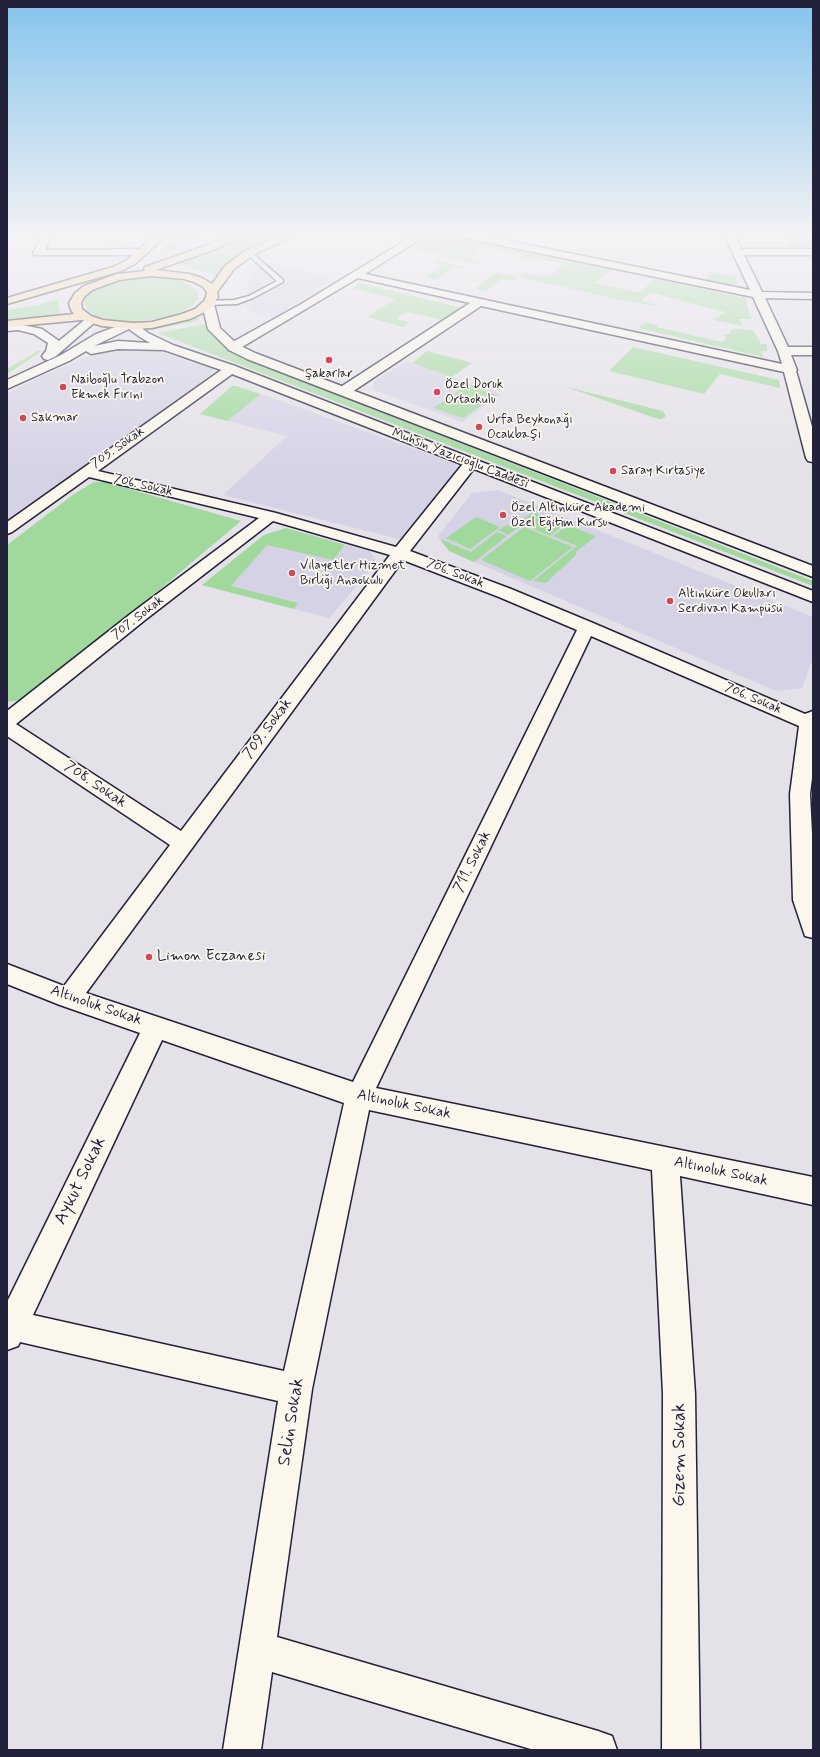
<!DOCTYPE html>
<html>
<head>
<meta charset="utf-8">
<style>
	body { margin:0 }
	#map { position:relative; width:820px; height:1757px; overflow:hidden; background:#e5e1e8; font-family:Mynerve,sans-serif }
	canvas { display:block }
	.frame { position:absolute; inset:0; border:8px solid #22223b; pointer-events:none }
</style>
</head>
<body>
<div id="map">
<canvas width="820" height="1757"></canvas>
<div class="frame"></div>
</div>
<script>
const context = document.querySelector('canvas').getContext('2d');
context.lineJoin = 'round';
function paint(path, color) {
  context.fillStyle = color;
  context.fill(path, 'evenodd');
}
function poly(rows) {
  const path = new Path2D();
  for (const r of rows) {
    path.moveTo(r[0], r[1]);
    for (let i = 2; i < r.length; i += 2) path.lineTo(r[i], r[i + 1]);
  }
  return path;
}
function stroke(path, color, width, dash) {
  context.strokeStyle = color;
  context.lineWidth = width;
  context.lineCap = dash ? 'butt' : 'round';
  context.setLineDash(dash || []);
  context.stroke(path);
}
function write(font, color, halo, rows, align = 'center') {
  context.font = font + ' Mynerve,sans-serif';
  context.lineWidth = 3.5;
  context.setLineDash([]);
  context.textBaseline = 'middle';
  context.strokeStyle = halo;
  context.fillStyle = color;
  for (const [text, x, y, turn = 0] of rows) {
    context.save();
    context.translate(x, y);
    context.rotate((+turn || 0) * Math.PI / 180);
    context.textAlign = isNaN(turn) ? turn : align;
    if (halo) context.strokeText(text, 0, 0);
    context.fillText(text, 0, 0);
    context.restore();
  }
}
const built = poly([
	[267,262,334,279,273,318,260,315,244,306,245,294,253,271],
	[120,347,142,348,157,351,208,367,213,369,213,372,210,376,7,522,7,394,39,377,104,350],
	[406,361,501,394,462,422,374,390,374,381],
	[261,394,462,466,403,540,223,495,287,436,227,421],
	[498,490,813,617,813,658,802,688,776,691,449,551,438,536,472,493],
	[286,528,371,552,376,563,329,618,202,585,264,535]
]);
const green = poly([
	[179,232,213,232,165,253,160,253],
	[252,232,284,232,243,253,217,276,177,263,211,251],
	[781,232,807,232,813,240,813,248,790,248],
	[437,233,612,269,593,284,601,284,639,293,655,279,745,298,751,319,739,319,742,326,714,320,725,312,652,293,641,300,661,307,617,299,519,277,523,273,548,277,564,264,531,257,526,261,516,259,522,255,485,248,470,258,483,262,479,265,440,256,444,253,438,252,435,254,410,249],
	[436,260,466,267,462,269,455,267,435,280,425,277,443,265,433,263],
	[497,272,517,277,512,281,501,279,487,290,489,292,476,288],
	[711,272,735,276,738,284,726,285,703,281],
	[144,277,178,280,190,285,197,291,198,298,193,305,183,312,168,317,130,322,112,320,97,317,88,311,84,304,86,297,95,290,108,284],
	[360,283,462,308,444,320,406,312,396,319,409,322,403,327,367,317,395,299,352,288],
	[59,299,58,306,61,316,7,319,7,310,37,305],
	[196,317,199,318,198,321,151,330,146,329],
	[646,322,658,325,657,327,722,342,727,337,723,336,725,334,729,334,733,329,753,330,761,344,767,344,767,351,761,351,763,357,638,328],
	[205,324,222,344,240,357,813,581,813,586,158,333],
	[633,347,779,380,780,388,720,374,704,394,609,371],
	[38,351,42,351,7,374,7,369],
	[427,351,472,363,452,377,412,363],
	[467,385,497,395,463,418,433,408],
	[232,386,236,386,261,394,227,421,200,414],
	[563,386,663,411,666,416,662,419,658,419],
	[94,482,105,482,241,521,30,699,7,702,7,545,74,494],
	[533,512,565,524,550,536,523,524,508,535,498,530,506,525,512,527],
	[476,517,500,527,470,549,446,538],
	[568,525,596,536,576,552,576,555,546,583,533,581,577,546,553,536],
	[524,527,573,547,530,581,481,560],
	[286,528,345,545,333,560,267,545,231,586,298,603,294,609,202,585,264,535],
	[497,532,507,536,474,562,449,551,440,539,471,552]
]);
const lane = poly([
	[247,252,251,252,283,280,283,282,253,298,237,304,206,305,206,301,209,301,234,300,249,296,277,281,247,254,247,252]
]);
const street = poly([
	[44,232,54,232,45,250,144,249,149,252,144,255,34,255,33,253,44,232],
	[419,232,431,232,365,274,782,364,778,351,753,297,451,235,446,232,465,232,750,290,723,232,733,232,741,249,813,249,813,255,744,255,762,292,813,293,813,299,765,298,788,347,813,347,813,355,791,355,797,370,796,371,813,430,813,462,808,461,806,458,784,372,481,306,349,394,339,394,338,391,339,388,470,303,358,278,237,350,233,351,229,350,227,347,229,344,303,303,419,232],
	[231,365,235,366,237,369,235,372,98,471,276,513,396,547,466,460,471,459,476,460,478,463,476,466,410,551,511,589,593,623,805,714,813,711,813,770,810,794,813,853,813,938,805,936,793,900,790,794,799,726,591,636,376,1088,813,1177,813,1205,680,1176,695,1394,700,1750,662,1750,663,1394,652,1170,369,1110,312,1389,277,1637,598,1731,612,1736,617,1750,534,1750,272,1672,261,1750,223,1750,278,1401,20,1342,18,1346,7,1350,7,1302,140,1033,60,1005,7,984,7,964,64,986,170,845,7,736,7,711,133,612,259,518,89,477,12,532,7,534,7,522,227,366,231,365],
	[273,521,390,555,181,831,16,724,145,620,273,521],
	[403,560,499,597,577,630,353,1082,86,993,403,560],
	[162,1040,344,1103,284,1371,33,1315,162,1040]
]);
const secondary = poly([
	[208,301,214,304,220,328,237,344,255,353,813,566,813,577,247,359,229,350,208,329,202,304,208,301],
	[91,317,95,318,97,320,95,322,56,356,48,360,44,359,42,356,46,351,48,343,34,334,18,330,7,331,7,325,18,324,42,329,59,341,87,318,91,317],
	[126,323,137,324,148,333,173,345,235,366,813,591,813,602,227,372,164,350,118,349,91,354,86,351,69,361,7,389,7,380,61,355,96,334,126,323],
	[129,329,140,337,150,343,118,341,94,346,129,329]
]);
const primary = poly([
	[159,232,170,232,135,264,121,271,7,304,7,298,113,267,127,260,159,232],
	[235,232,248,232,213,250,156,270,189,274,202,278,212,284,226,265,245,251,287,232,300,232,298,234,253,255,234,269,217,292,218,297,213,305,203,313,190,319,152,328,133,329,102,326,82,320,7,327,7,321,74,314,71,310,69,303,75,293,84,286,117,274,145,271,144,269,145,267,205,246,235,232],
	[152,276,184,279,194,282,203,287,207,292,206,297,204,301,195,309,182,314,152,322,133,323,103,320,91,316,82,309,81,303,84,297,92,290,119,280,152,276]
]);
const markers = [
	[329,360,4,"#d1495b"],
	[63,387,4,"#d1495b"],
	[437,392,4,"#d1495b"],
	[23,418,4,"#d1495b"],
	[479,427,4,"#d1495b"],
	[613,471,4,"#d1495b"],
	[503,515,4,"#d1495b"],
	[292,573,4,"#d1495b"],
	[670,601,4,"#d1495b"],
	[149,957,4,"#d1495b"]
];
const farPoinames = [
	["Şakarlar",329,374,"center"],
	["Naiboğlu Trabzon",71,380],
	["Ekmek Fırını",71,395],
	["Özel Doruk",445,385],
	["Ortaokulu",445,400],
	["Sakmar",31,418],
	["Urfa Beykonağı",487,420],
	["Ocakbaşı",487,435],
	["Saray Kırtasiye",621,471],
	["Özel Altınküre Akademi",511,508],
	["Özel Eğitim Kursu",511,523],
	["Vilayetler Hizmet",300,566],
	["Birliği Anaokulu",300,581],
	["Altınküre Okulları",678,594],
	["Serdivan Kampüsü",678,609]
];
const farStreetnames = [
	["705. Sokak",118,448,-35],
	["Muhsin Yazıcıoğlu Caddesi",460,459,21],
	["706. Sokak",143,486,13],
	["706. Sokak",455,574,21],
	["707. Sokak",138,618,-38],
	["706. Sokak",753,699,23]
];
const streetNames = [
	["709. Sokak",268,729,-53],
	["708. Sokak",95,785,34],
	["711. Sokak",473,862,-64],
	["Altınoluk Sokak",96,1006,19],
	["Altınoluk Sokak",404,1105,12],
	["Altınoluk Sokak",721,1172,12]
];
const poiNames = [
	["Limon Eczanesi",157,957]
];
const nearStreetnames = [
	["Aykut Sokak",81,1181,-64],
	["Selin Sokak",292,1422,-81],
	["Gizem Sokak",680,1455,-90]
];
paint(built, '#d6d2e6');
paint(green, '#a1d99d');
stroke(lane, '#22223b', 3);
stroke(street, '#22223b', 3);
stroke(secondary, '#22223b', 3);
stroke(primary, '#22223b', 3);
paint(lane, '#fbf7ec');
paint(street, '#fbf7ec');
paint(secondary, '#fbf7ec');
paint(primary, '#fbddab');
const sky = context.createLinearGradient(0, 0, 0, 478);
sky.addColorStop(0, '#85c4ec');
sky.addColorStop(0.49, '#f3f2f5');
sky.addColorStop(1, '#f3f2f500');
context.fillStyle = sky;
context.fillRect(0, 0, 820, 478);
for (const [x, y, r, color] of markers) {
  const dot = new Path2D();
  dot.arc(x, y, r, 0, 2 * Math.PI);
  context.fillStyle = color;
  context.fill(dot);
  stroke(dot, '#fbf7ec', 1.5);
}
write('13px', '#22223b', '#fbf7ec', farPoinames, 'left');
write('13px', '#22223b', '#fbf7ec', farStreetnames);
write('15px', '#22223b', '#fbf7ec', streetNames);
write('15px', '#22223b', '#fbf7ec', poiNames, 'left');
write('18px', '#22223b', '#fbf7ec', nearStreetnames);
</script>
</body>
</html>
